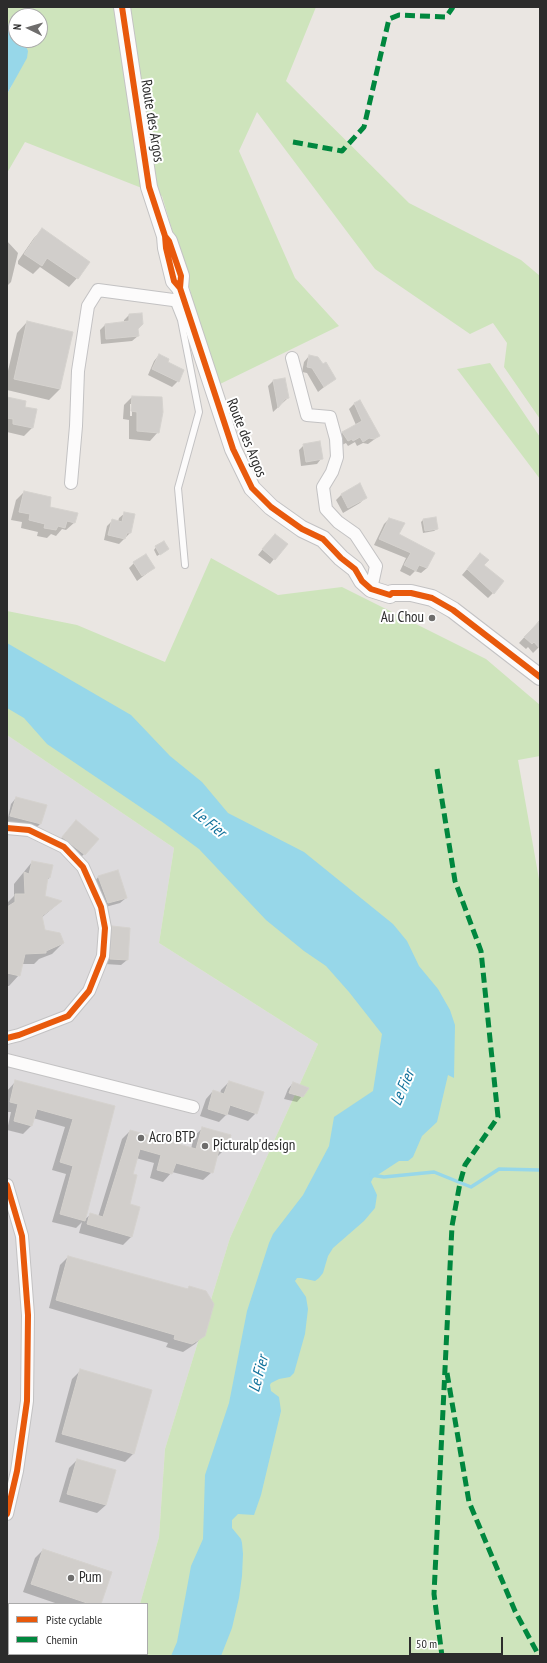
<!DOCTYPE html>
<html>
<head>
<meta charset="utf-8">
<style>
	body { margin:0 }
	#map { position:relative; width:547px; height:1663px; overflow:hidden; background:#eae6e2; font-family:"PT Sans Narrow",sans-serif }
	canvas { display:block }
	.frame { position:absolute; inset:0; border:8px solid #2c2c2c; pointer-events:none }
	.legend { position:absolute; left:8px; top:1603px; width:140px; height:52px; box-sizing:border-box; background:#fff; border:1px solid #ababab; margin:0; padding:5px 7px; list-style:none; font-size:12px; color:#2c2c2c }
	.legend li { display:flex; align-items:center; gap:8px; height:20px }
	.legend b { width:20px; border:1px solid #ababab }
	.north { position:absolute; left:8px; top:8px; width:40px; height:40px; box-sizing:border-box; background:#fff; border:1px solid #ababab; border-radius:50%; rotate:275deg; font-size:11px; font-weight:700; line-height:16px; text-align:center; color:#2c2c2c }
	.north::after { content:''; display:block; margin:auto; width:14px; height:18px; background:#6e6d6c; clip-path:polygon(50% 0,100% 100%,50% 72%,0 100%) }
	.scale { position:absolute; left:409px; top:1637px; width:94px; height:18px; box-sizing:border-box; border:2px solid #2c2c2c; border-top:0; padding-left:5px; font-size:12px; line-height:14px; white-space:nowrap; color:#2c2c2c; -webkit-text-stroke:3px #fff; paint-order:stroke }
</style>
</head>
<body>
<div id="map">
<canvas width="547" height="1663"></canvas>
<div class="frame"></div>
<ul class="legend">
<li><b style="height:5px;background:#e8590c"></b>Piste cyclable</li>
<li><b style="height:5px;background:#00873e"></b>Chemin</li>
</ul>
<div class="north">N</div>
<div class="scale">50 m</div>
</div>
<script>
const context = document.querySelector('canvas').getContext('2d');
context.lineJoin = 'round';
function paint(path, color) {
  context.fillStyle = color;
  context.fill(path, 'evenodd');
}
function poly(rows) {
  const path = new Path2D();
  for (const r of rows) {
    path.moveTo(r[0], r[1]);
    for (let i = 2; i < r.length; i += 2) path.lineTo(r[i], r[i + 1]);
  }
  return path;
}
function stroke(path, color, width, dash) {
  context.strokeStyle = color;
  context.lineWidth = width;
  context.lineCap = dash ? 'butt' : 'round';
  context.setLineDash(dash || []);
  context.stroke(path);
}
function write(font, color, halo, rows, align = 'center') {
  context.font = font + ' "PT Sans Narrow",sans-serif';
  context.lineWidth = 4;
  context.setLineDash([]);
  context.textBaseline = 'middle';
  context.strokeStyle = halo;
  context.fillStyle = color;
  for (const [text, x, y, turn = 0] of rows) {
    context.save();
    context.translate(x, y);
    context.rotate((+turn || 0) * Math.PI / 180);
    context.textAlign = isNaN(turn) ? turn : align;
    if (halo) context.strokeText(text, 0, 0);
    context.fillText(text, 0, 0);
    context.restore();
  }
}
const industrial = poly([
	[7,735,174,848,159,943,318,1044,230,1238,165,1449,159,1537,140,1604,9,1604,9,1654,126,1654,125,1656,7,1656]
]);
const green = poly([
	[7,7,316,7,286,81,409,203,521,260,540,276,540,419,504,367,507,343,493,323,470,334,375,269,257,112,239,151,295,278,339,326,218,385,162,196,25,142,7,173,7,94,11,87,26,44,23,40,40,40,40,16,16,16,16,32,7,23],
	[490,363,540,437,540,479,457,369],
	[211,558,278,595,342,587,486,659,540,705,540,756,518,760,540,885,540,1656,125,1656,126,1654,147,1654,147,1604,140,1604,159,1537,165,1449,230,1238,318,1044,159,943,174,848,7,735,7,611,77,625,165,662]
]);
const water = poly([
	[7,23,16,32,16,40,23,40,28,51,27,58,7,94],
	[7,643,131,715,170,756,202,782,228,813,304,852,393,924,407,941,419,966,438,989,450,1010,455,1025,454,1078,448,1075,437,1122,422,1136,413,1157,408,1161,399,1161,373,1178,371,1182,377,1195,375,1208,364,1221,333,1248,328,1256,323,1273,319,1278,315,1281,301,1278,297,1278,295,1281,306,1297,308,1309,305,1334,294,1373,290,1377,279,1379,271,1383,270,1385,271,1391,279,1397,281,1411,261,1495,254,1515,238,1514,232,1520,232,1528,241,1539,242,1543,243,1554,242,1576,239,1598,232,1628,221,1656,171,1656,177,1642,191,1566,203,1539,205,1475,229,1403,247,1311,269,1243,273,1234,303,1195,329,1146,334,1117,373,1091,382,1034,349,992,326,966,304,951,266,920,199,849,161,821,47,744,24,718,7,708]
]);
const shadow = poly([
	[42,230,77,278,69,287,40,267,33,274,18,264,18,261,34,238],
	[7,241,18,253,11,282,7,286],
	[129,315,137,329,138,336,132,341,101,344,100,330,105,325,124,323,124,320],
	[27,322,60,389,49,400,7,390,7,375,17,333],
	[159,355,167,363,182,370,178,381,172,387,148,375,154,361],
	[309,356,334,379,318,392,307,373,302,372,304,362],
	[273,381,288,398,273,412,268,386],
	[132,397,158,432,150,441,129,439,129,420,123,419,124,405],
	[130,404,132,404,132,416,130,416],
	[7,398,23,408,32,428,24,436,7,432],
	[354,404,379,436,368,444,363,443,357,446,355,442,348,446,346,443,342,445,338,437,343,432,356,425,349,409],
	[304,445,321,459,317,464,301,466,299,450],
	[359,485,365,498,360,503,343,513,336,500,341,495],
	[24,492,75,522,66,530,62,529,56,536,51,534,47,538,37,536,38,532,21,528,22,522,11,520,16,500],
	[125,513,130,533,119,544,104,540,107,526,112,521,118,522,119,518],
	[435,518,437,529,434,531,423,533,421,522,423,520],
	[389,519,398,535,427,568,421,573,415,571,410,576,400,571,406,558,374,545,384,524],
	[270,540,274,559,270,564,258,555],
	[156,547,165,551,157,556,154,550],
	[480,554,493,593,488,598,462,575],
	[134,563,154,568,137,581,129,568],
	[539,621,540,646,533,653,528,647,526,649,519,643],
	[16,798,40,824,35,829,7,822,11,804],
	[71,827,84,854,79,859,58,842],
	[32,862,50,877,47,880,43,897,60,902,41,918,44,931,63,943,52,954,39,959,34,964,22,964,19,975,9,986,7,986,7,903,14,896,14,884],
	[99,876,126,898,120,903,102,908,94,882],
	[113,927,127,960,121,965,105,964,107,932],
	[16,1081,114,1107,84,1220,90,1215,98,1217,122,1139,130,1131,191,1149,194,1136,203,1128,226,1148,218,1156,216,1155,212,1172,203,1180,172,1172,163,1182,150,1178,154,1163,136,1158,131,1174,129,1205,131,1237,123,1245,79,1233,82,1222,76,1228,52,1222,66,1174,52,1170,65,1127,33,1118,31,1126,23,1134,7,1130,11,1112,7,1112,7,1091],
	[229,1082,256,1113,248,1121,227,1114,219,1122,200,1116,206,1099,213,1091,220,1094,221,1090],
	[293,1083,302,1096,297,1102,284,1099,288,1089],
	[68,1257,186,1290,189,1288,204,1335,195,1344,183,1352,166,1347,168,1343,49,1308,60,1265],
	[81,1370,133,1454,125,1462,55,1442,72,1379],
	[77,1460,106,1505,97,1513,59,1502,69,1468],
	[43,1550,100,1604,58,1604,23,1592,35,1558]
]);
const stream = poly([
	[371,1175,384,1177,434,1172,471,1187,499,1169,540,1170]
]);
const building = poly([
	[42,228,90,262,78,279,47,258,42,266,24,254,42,228],
	[142,313,143,324,138,329,139,336,106,339,105,324,129,321,129,314,142,313],
	[27,321,73,332,60,389,14,379,27,321],
	[159,354,169,359,168,362,184,370,179,382,152,369,159,354],
	[309,355,318,357,323,364,326,362,336,379,324,387,312,368,307,367,309,355],
	[285,378,289,398,285,399,278,408,273,380,285,378],
	[132,396,162,397,163,412,159,433,137,431,137,412,131,411,132,396],
	[7,397,26,401,25,407,37,409,33,428,13,424,13,419,7,418,7,397],
	[360,400,380,436,374,439,369,438,363,442,360,437,353,441,352,439,348,441,342,432,362,421,354,403,360,400],
	[320,441,323,459,306,462,303,444,320,441],
	[360,483,367,498,348,508,341,494,360,483],
	[24,491,51,497,50,507,78,513,75,523,67,521,65,528,58,526,56,530,44,528,45,524,29,520,30,514,19,512,24,491],
	[124,512,135,514,131,533,127,533,125,539,108,535,112,519,122,522,124,512],
	[436,517,438,529,425,531,423,519,436,517],
	[389,518,405,523,399,534,435,553,427,568,419,565,416,571,404,565,411,553,379,539,389,518],
	[275,534,288,544,275,560,262,549,275,534],
	[164,541,169,549,160,555,155,546,164,541],
	[480,553,489,560,484,565,504,581,494,594,467,569,480,553],
	[146,554,155,568,142,576,133,562,146,554],
	[540,621,540,649,534,642,532,644,524,637,540,621],
	[16,797,47,805,41,824,10,816,16,797],
	[76,820,99,839,85,855,62,837,76,820],
	[32,861,53,865,50,878,48,877,45,896,62,901,42,916,45,930,60,933,64,943,46,951,46,953,25,954,20,976,7,973,7,907,15,902,15,894,25,894,24,872,29,874,32,861],
	[118,870,127,898,108,903,98,876,118,870],
	[112,926,130,928,128,960,110,959,112,926],
	[15,1080,115,1106,85,1221,60,1214,73,1166,60,1162,73,1119,37,1109,32,1126,14,1121,18,1104,10,1102,15,1080],
	[229,1081,264,1092,257,1114,230,1105,227,1115,208,1109,213,1090,224,1094,229,1081],
	[293,1082,309,1088,303,1097,289,1093,293,1082],
	[202,1127,231,1135,227,1148,220,1146,213,1173,176,1163,172,1174,157,1170,161,1155,140,1149,133,1174,137,1175,130,1204,140,1207,132,1237,87,1224,90,1213,103,1217,130,1130,196,1149,202,1127],
	[68,1256,188,1289,189,1286,206,1291,214,1304,205,1336,192,1344,174,1339,175,1335,56,1300,68,1256],
	[80,1369,152,1390,134,1454,62,1434,80,1369],
	[77,1459,116,1470,106,1505,67,1494,77,1459],
	[43,1549,112,1572,101,1604,90,1604,31,1584,43,1549]
]);
const lane = poly([
	[173,300,181,320,199,412,178,488,185,565]
]);
const street = poly([
	[292,358,307,415,330,417,336,439,337,457,332,472,323,487,326,509,338,522,355,534,376,566,371,589],
	[71,483,76,426,78,371,88,306,98,290,173,300],
	[7,828,29,830,64,847,83,867,101,907,105,928,103,956,89,991,68,1016,19,1035,7,1038],
	[7,1060,193,1107],
	[7,1185,22,1236,28,1315,27,1401,17,1471,7,1514]
]);
const secondary = poly([
	[122,7,149,187,165,236],
	[180,288,174,281,166,248,165,236,169,241,181,276,180,288,233,449,252,488,271,507,302,529,323,539,341,558,355,569,362,581,371,589,390,595,392,593,411,593,432,598,453,610,540,677]
]);
const quiet = poly([
	[293,142,342,151,364,127,389,19,399,15,446,17,453,7],
	[437,769,455,881,481,951,498,1117,465,1165,460,1183,452,1226,434,1594,442,1656],
	[447,1373,469,1502,515,1611,539,1656]
]);
const cycleway = poly([
	[122,7,149,187,165,236],
	[180,288,174,281,166,248,165,236,169,241,181,276,180,288,233,449,252,488,271,507,302,529,323,539,341,558,355,569,362,581,371,589,390,595,392,593,411,593,432,598,453,610,540,677],
	[7,828,29,830,64,847,83,867,101,907,105,928,103,956,89,991,68,1016,19,1035,7,1038],
	[7,1185,22,1236,28,1315,27,1401,17,1471,7,1514]
]);
const markers = [
	[432,618,4,"#6e6d6c"],
	[141,1138,4,"#6e6d6c"],
	[205,1146,4,"#6e6d6c"],
	[71,1578,4,"#6e6d6c"]
];
const streetNames = [
	["Route des Argos",152,121,81],
	["Route des Argos",246,438,68]
];
const poiNames = [
	["Au Chou",424,618,"right"],
	["Acro BTP",149,1138],
	["Picturalp'design",213,1146],
	["Pum",79,1578]
];
const waterNames = [
	["Le Fier",209,823,39],
	["Le Fier",403,1088,-67],
	["Le Fier",259,1374,-75]
];
paint(industrial, '#dddbdd');
paint(green, '#cee4bc');
paint(water, '#97d7e9');
paint(shadow, '#0003');
stroke(stream, '#97d7e9', 3.5);
paint(building, '#d1cecb');
stroke(building, '#d5d2ce', 1);
stroke(lane, '#c3c2c3', 8);
stroke(street, '#c3c2c3', 14);
stroke(secondary, '#c3c2c3', 18);
stroke(lane, '#fcfbfb', 6);
stroke(street, '#fcfbfb', 12);
stroke(secondary, '#fcfbfb', 16);
stroke(quiet, '#00873e', 5, [10, 5]);
stroke(cycleway, '#e8590c', 6);
for (const [x, y, r, color] of markers) {
  const dot = new Path2D();
  dot.arc(x, y, r, 0, 2 * Math.PI);
  context.fillStyle = color;
  context.fill(dot);
  stroke(dot, '#fff', 1.5);
}
write('15px', '#2c2c2c', '#fff', streetNames);
write('15px', '#2c2c2c', '#fff', poiNames, 'left');
write('italic 16px', '#11719b', '#fff', waterNames);
</script>
</body>
</html>
